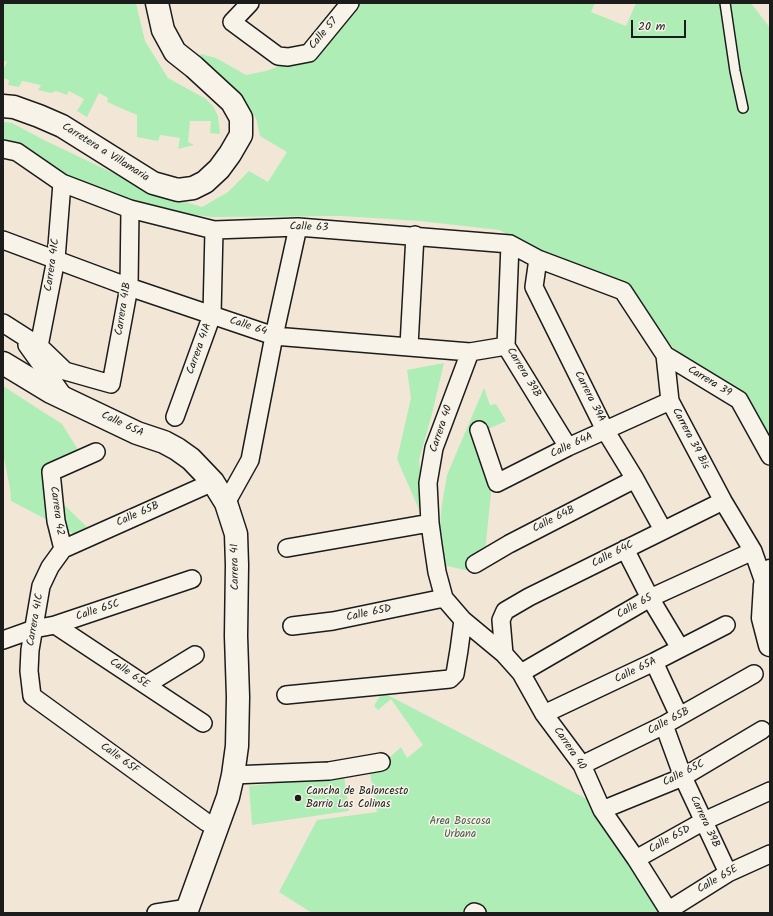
<!DOCTYPE html>
<html>
<head>
<meta charset="utf-8">
<style>
	body { margin:0 }
	#map { position:relative; width:773px; height:916px; overflow:hidden; background:#f2e7d6; font-family:Kalam,sans-serif }
	canvas { display:block }
	.frame { position:absolute; inset:0; border:4px solid #1c1c1c; pointer-events:none }
	.scale { position:absolute; left:631px; top:20px; width:55px; height:18px; box-sizing:border-box; border:2px solid #1c1c1c; border-top:0; padding-left:5px; font-size:12px; line-height:14px; white-space:nowrap; color:#1c1c1c; -webkit-text-stroke:3px #f7f3e8; paint-order:stroke }
</style>
</head>
<body>
<div id="map">
<canvas width="773" height="916"></canvas>
<div class="frame"></div>
<div class="scale">20 m</div>
</div>
<script>
const context = document.querySelector('canvas').getContext('2d');
context.lineJoin = 'round';
function paint(path, color) {
  context.fillStyle = color;
  context.fill(path, 'evenodd');
}
function poly(rows) {
  const path = new Path2D();
  for (const r of rows) {
    path.moveTo(r[0], r[1]);
    for (let i = 2; i < r.length; i += 2) path.lineTo(r[i], r[i + 1]);
  }
  return path;
}
function stroke(path, color, width, dash) {
  context.strokeStyle = color;
  context.lineWidth = width;
  context.lineCap = dash ? 'butt' : 'round';
  context.setLineDash(dash || []);
  context.stroke(path);
}
function write(font, color, halo, rows, align = 'center') {
  context.font = font + ' Kalam,sans-serif';
  context.lineWidth = 3;
  context.setLineDash([]);
  context.textBaseline = 'middle';
  context.strokeStyle = halo;
  context.fillStyle = color;
  for (const [text, x, y, turn = 0] of rows) {
    context.save();
    context.translate(x, y);
    context.rotate((+turn || 0) * Math.PI / 180);
    context.textAlign = isNaN(turn) ? turn : align;
    if (halo) context.strokeText(text, 0, 0);
    context.fillText(text, 0, 0);
    context.restore();
  }
}
const green = poly([
	[3,3,136,3,145,41,168,78,206,99,213,106,218,116,220,134,210,133,211,121,190,121,188,142,194,145,178,149,180,138,160,135,158,141,137,137,137,115,107,102,108,98,99,93,87,117,77,111,84,99,69,91,67,95,56,91,51,93,38,90,41,85,22,81,19,87,8,85,9,80,3,78,3,70,7,62,3,60],
	[342,3,595,3,591,12,626,26,636,3,751,3,770,28,770,441,699,375,617,288,589,269,555,259,499,230,420,221,341,216,211,217,145,208,65,181,26,146,3,138,3,122,12,123,46,141,153,192,202,207,228,192,249,171,268,182,287,152,260,136,256,118,242,99,193,62,201,54,216,58,246,75,266,71,289,62,309,57],
	[444,363,432,414,419,460,425,512,421,514,397,459,411,398,407,370],
	[3,386,62,424,87,464,52,478,53,494,89,529,76,535,11,501,10,488,3,453],
	[484,388,490,405,496,404,506,421,486,430,494,465,485,552,474,572,438,564,439,535,442,504,447,475],
	[382,692,606,809,668,913,312,913,279,892,317,820,377,812,368,762,381,751,388,759,401,747,407,758,423,745,391,699,378,710,374,706],
	[344,776,349,811,252,825,249,786]
]);
const lane = poly([
	[725,3,735,71,743,108]
]);
const street = poly([
	[250,3,232,22,278,56,288,57,309,53,350,3],
	[3,149,17,152,62,183,130,209,214,230,298,227,510,244,538,259,623,291,665,355,670,401,723,501,753,551,765,585],
	[3,240,129,287,274,336,470,352,506,346],
	[510,244,506,346,568,447],
	[538,259,534,287,605,430,635,479,663,530],
	[3,323,39,346,65,371,111,384,129,287,130,209],
	[27,345,65,398],
	[39,346,56,259,62,183],
	[409,346,415,235],
	[470,352,434,448,428,483,430,523,433,545,437,572,444,598,463,620,504,654,521,673,544,714,582,765,602,810,636,859,670,913],
	[665,355,739,400,770,456],
	[175,417,212,315,214,230],
	[479,430,497,483,568,447,670,401],
	[226,503,250,460,274,336,298,227],
	[287,548,430,523],
	[63,549,56,521,51,472,96,452],
	[625,549,650,598,680,648],
	[475,564,509,544,635,479],
	[55,625,203,723],
	[292,626,333,621,444,598],
	[3,640,34,629,55,625,192,579],
	[504,654,501,620,505,611,529,597,723,501],
	[654,662,679,716],
	[521,673,650,598,753,551],
	[146,685,195,655],
	[286,695,450,679,455,674,459,650,463,620],
	[544,714,654,662,726,625],
	[664,725,683,777,728,873],
	[582,765,664,725,754,674],
	[233,775,329,771,381,762],
	[602,810,683,777,762,730],
	[206,822,32,696,29,671,30,650,41,586,50,567,63,549,213,482],
	[636,859,704,821,770,791],
	[669,910,728,873,770,854],
	[156,913,188,908],
	[473,913,474,912,477,913]
]);
const secondary = poly([
	[3,106,14,107,39,116,62,126,153,183,178,190,193,188,205,182,219,169,230,154,241,135,241,118,232,102,194,67,175,52,163,30,157,3],
	[3,363,51,392,137,433,164,442,177,449,191,459,213,482,226,503,236,534,237,565,236,636,238,697,237,746,233,775,228,797,186,913],
	[770,571,765,585,763,618,770,645]
]);
const markers = [
	[298,798,4,"#1c1c1c"]
];
const streetNames = [
	["Calle 57",324,34,-50],
	["Carretera a Villamaria",105,153,32],
	["Calle 63",309,228,2],
	["Carrera 41C",53,265,-82],
	["Carrera 41B",124,309,-81],
	["Calle 64",248,327,18],
	["Carrera 41A",200,349,-70],
	["Carrera 39B",523,373,59],
	["Carrera 39",709,382,31],
	["Carrera 39A",589,397,63],
	["Calle 65A",122,425,25],
	["Carrera 40",442,429,-71],
	["Carrera 39 Bis",690,439,62],
	["Calle 64A",572,446,-25],
	["Carrera 42",56,511,82],
	["Calle 65B",138,515,-24],
	["Calle 64B",554,520,-27],
	["Calle 64C",613,555,-27],
	["Carrera 41",236,567,-91],
	["Calle 65",635,607,-29],
	["Calle 65C",98,611,-18],
	["Calle 65D",369,614,-12],
	["Carrera 41C",36,620,-80],
	["Calle 65A",636,671,-26],
	["Calle 65E",129,674,34],
	["Calle 65B",669,722,-28],
	["Carrera 40",569,749,56],
	["Calle 65F",119,759,36],
	["Calle 65C",684,774,-27],
	["Carrera 39B",704,822,65],
	["Calle 65D",670,840,-29],
	["Calle 65E",718,880,-30]
];
const poiNames = [
	["Cancha de Baloncesto",306,792],
	["Barrio Las Colinas",306,805]
];
const parkNames = [
	["Area Boscosa",460,822],
	["Urbana",460,835]
];
paint(green, '#aeeeb6');
stroke(lane, '#1c1c1c', 12);
stroke(street, '#1c1c1c', 20);
stroke(secondary, '#1c1c1c', 25);
stroke(lane, '#f7f3e8', 9);
stroke(street, '#f7f3e8', 17);
stroke(secondary, '#f7f3e8', 22);
for (const [x, y, r, color] of markers) {
  const dot = new Path2D();
  dot.arc(x, y, r, 0, 2 * Math.PI);
  context.fillStyle = color;
  context.fill(dot);
  stroke(dot, '#f7f3e8', 1.5);
}
write('11px', '#1c1c1c', '#f7f3e8', streetNames);
write('11px', '#1c1c1c', '#f7f3e8', poiNames, 'left');
write('11px', '#485b4a', '#f7f3e8', parkNames);
</script>
</body>
</html>
